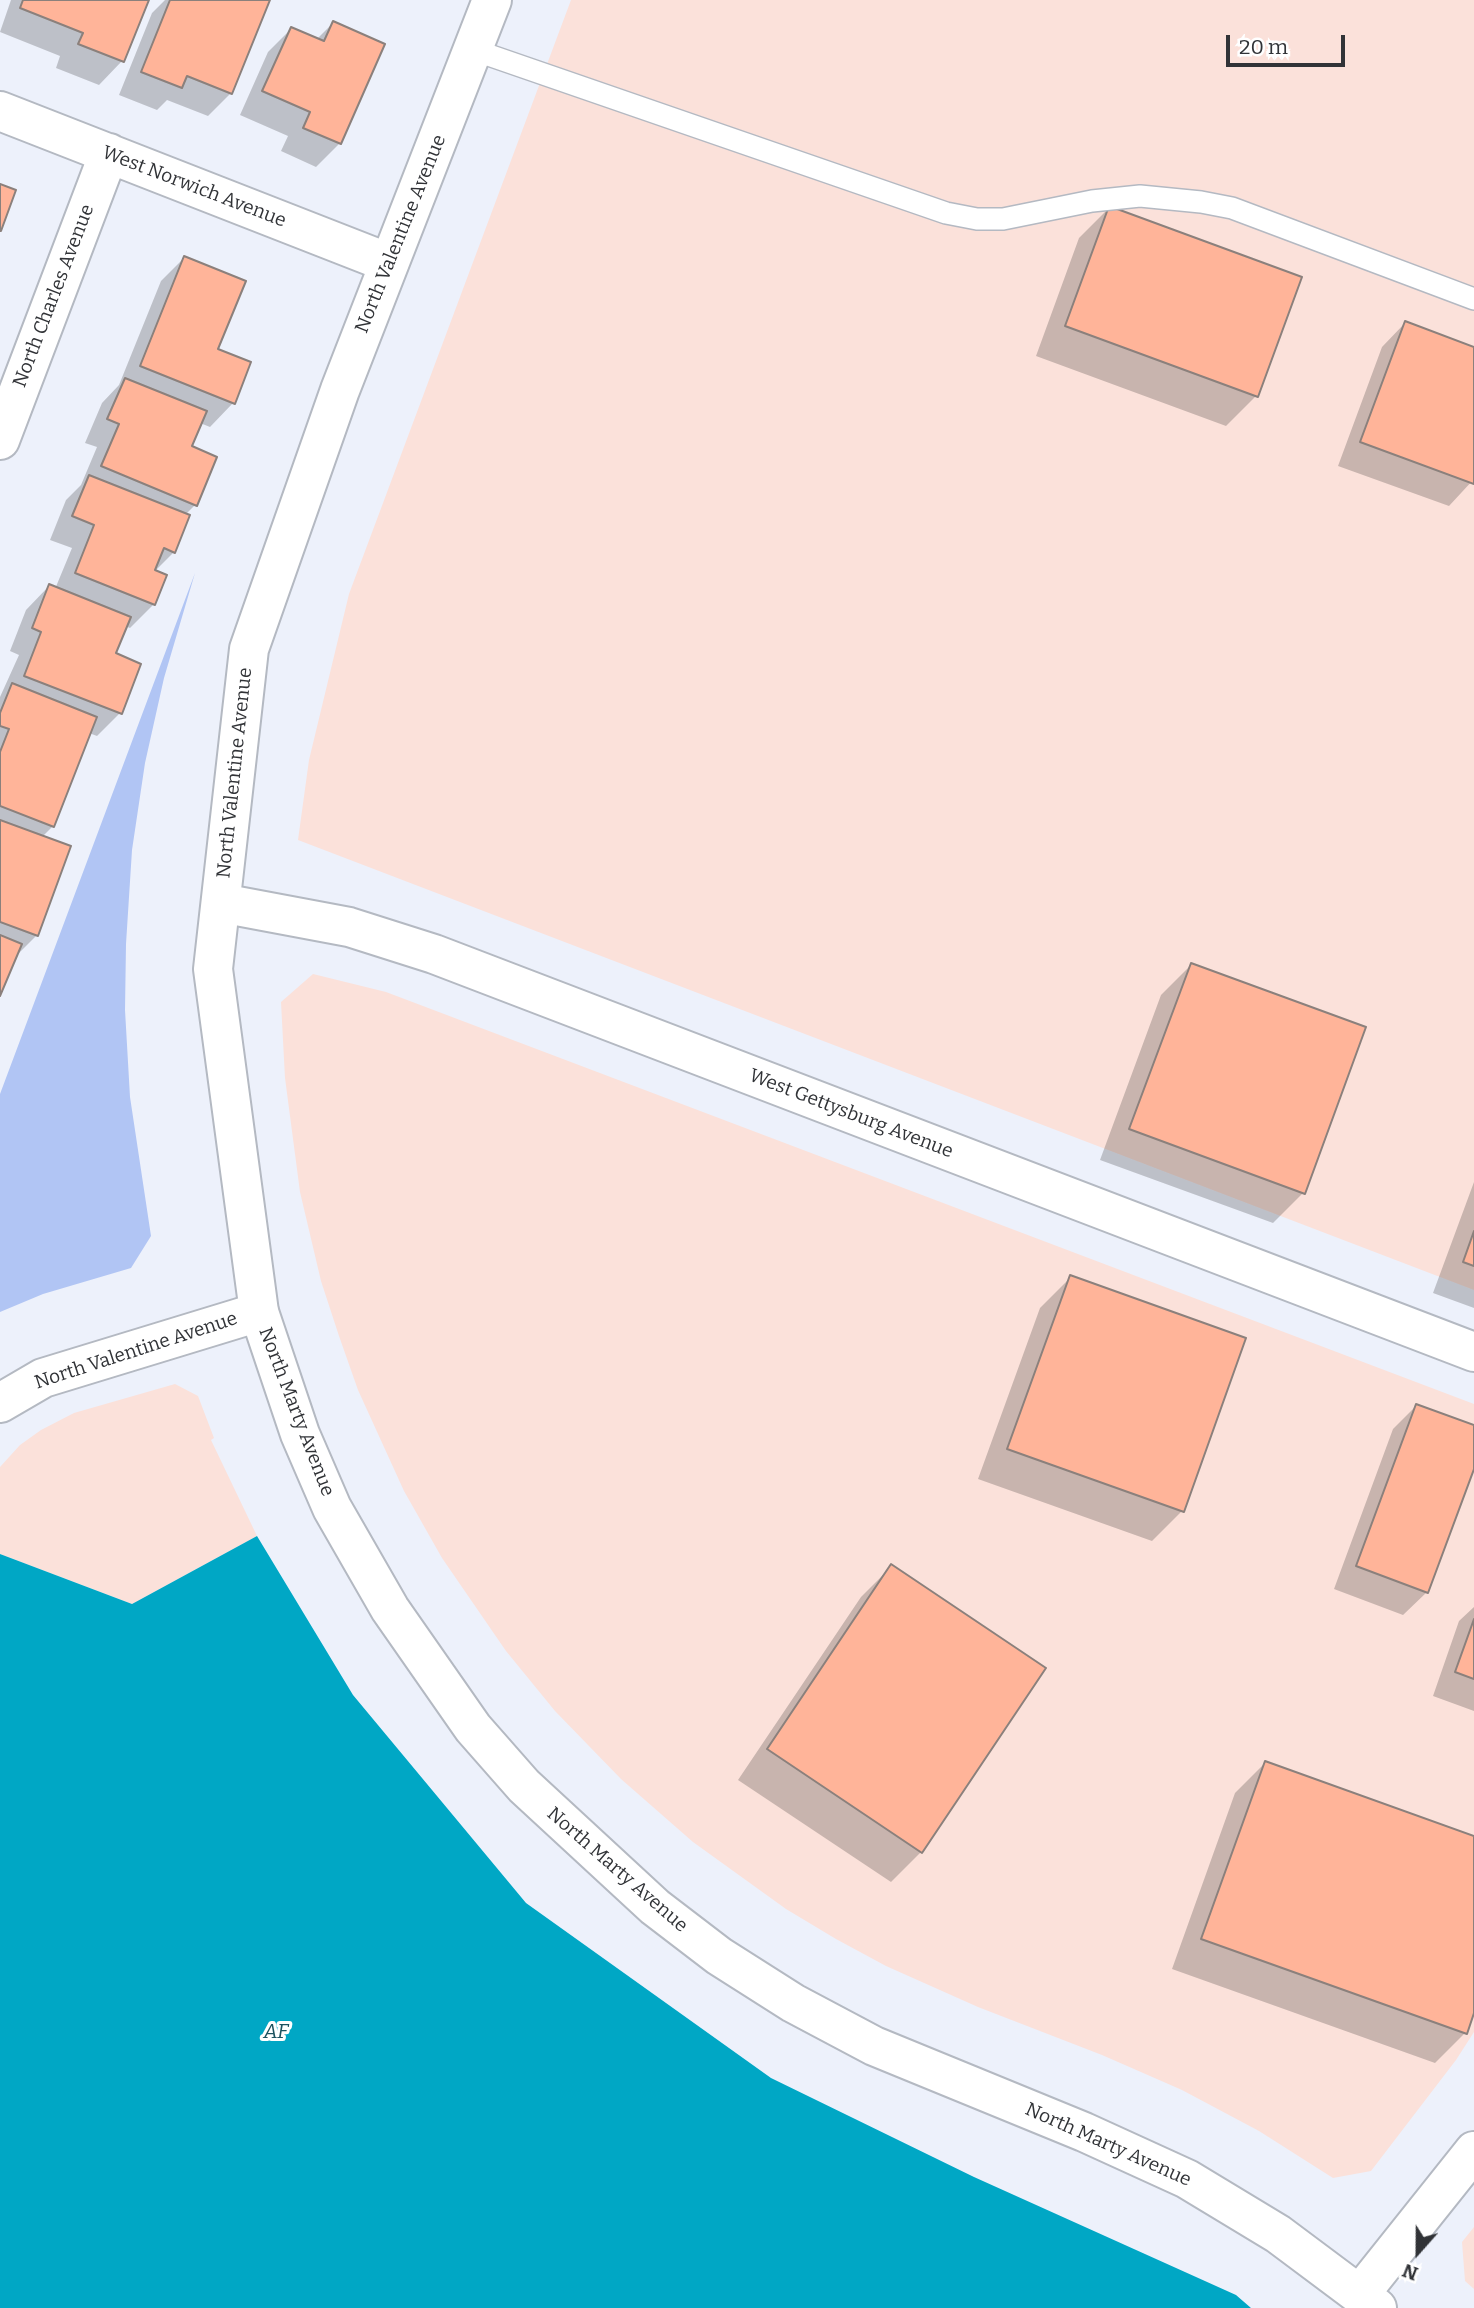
<!DOCTYPE html>
<html>
<head>
<meta charset="utf-8">
<style>
	body { margin:0 }
	#map { position:relative; width:1474px; height:2308px; overflow:hidden; background:#edf1fb; font-family:Bitter,serif }
	canvas { display:block }
	.north { position:absolute; left:1383px; top:2217px; width:70px; height:70px; -webkit-text-stroke:5px #fff; paint-order:stroke; rotate:201deg; font-size:19px; font-weight:700; line-height:28px; text-align:center; color:#313337 }
	.north::after { content:''; display:block; margin:auto; width:24px; height:32px; background:#313337; clip-path:polygon(50% 0,100% 100%,50% 72%,0 100%) }
	.scale { position:absolute; left:1226px; top:35px; width:119px; height:32px; box-sizing:border-box; border:4px solid #313337; border-top:0; padding-left:9px; font-size:21px; line-height:24px; white-space:nowrap; color:#313337; -webkit-text-stroke:5px #fff; paint-order:stroke }
</style>
</head>
<body>
<div id="map">
<canvas width="1474" height="2308"></canvas>
<div class="north">N</div>
<div class="scale">20 m</div>
</div>
<script>
const context = document.querySelector('canvas').getContext('2d');
context.lineJoin = 'round';
function paint(path, color) {
  context.fillStyle = color;
  context.fill(path, 'evenodd');
}
function poly(rows) {
  const path = new Path2D();
  for (const r of rows) {
    path.moveTo(r[0], r[1]);
    for (let i = 2; i < r.length; i += 2) path.lineTo(r[i], r[i + 1]);
  }
  return path;
}
function stroke(path, color, width, dash) {
  context.strokeStyle = color;
  context.lineWidth = width;
  context.lineCap = dash ? 'butt' : 'round';
  context.setLineDash(dash || []);
  context.stroke(path);
}
function write(font, color, halo, rows, align = 'center') {
  context.font = font + ' Bitter,serif';
  context.lineWidth = 6;
  context.setLineDash([]);
  context.textBaseline = 'middle';
  context.strokeStyle = halo;
  context.fillStyle = color;
  for (const [text, x, y, turn = 0] of rows) {
    context.save();
    context.translate(x, y);
    context.rotate((+turn || 0) * Math.PI / 180);
    context.textAlign = isNaN(turn) ? turn : align;
    if (halo) context.strokeText(text, 0, 0);
    context.fillText(text, 0, 0);
    context.restore();
  }
}
const industrial = poly([
	[571,0,1474,0,1474,1290,298,840,309,760,349,594],
	[313,974,386,992,1474,1404,1474,2032,1456,2060,1371,2171,1333,2178,1259,2131,1182,2090,1102,2055,978,2007,886,1966,836,1939,786,1909,693,1842,621,1779,555,1711,506,1651,442,1558,404,1491,358,1390,339,1336,321,1281,300,1192,285,1078,281,1002],
	[175,1384,198,1396,214,1438,211,1440,257,1536,132,1604,0,1554,0,1467,20,1445,41,1430,74,1413],
	[1474,2227,1474,2289,1465,2281,1462,2242]
]);
const green = poly([
	[195,573,164,678,145,763,132,850,126,944,125,1010,130,1097,151,1236,131,1268,43,1294,0,1312,0,1094]
]);
const water = poly([
	[257,1536,353,1695,526,1903,771,2078,974,2177,1236,2295,1251,2308,0,2308,0,1554,132,1604]
]);
const shadow = poly([
	[11,0,147,0,122,61,99,85,56,68,60,56,0,32],
	[165,0,268,0,231,93,208,116,167,100,157,110,119,95,152,13],
	[333,23,340,143,316,167,281,151,288,136,240,115,268,52,291,29,316,40],
	[1109,208,1256,396,1226,426,1036,356,1079,238],
	[184,258,233,403,210,427,200,423,190,447,195,505,185,515,174,552,154,572,165,576,154,604,130,628,125,626,114,654,120,713,97,736,89,733,53,826,42,837,37,935,14,958,0,992,0,697,19,655,10,651,26,610,49,586,55,589,72,548,50,540,66,500,81,485,97,447,85,443,102,403,119,385,161,281],
	[1405,323,1474,349,1474,479,1449,506,1338,466,1382,347],
	[1191,965,1303,1193,1273,1223,1100,1160,1161,995],
	[1474,1182,1474,1308,1433,1293],
	[1071,1277,1182,1511,1152,1541,978,1479,1040,1308],
	[1416,1406,1474,1427,1474,1464,1427,1592,1403,1615,1334,1589,1393,1429],
	[891,1567,921,1852,891,1882,738,1780,861,1597],
	[1474,1607,1474,1711,1433,1696,1459,1621],
	[1265,1763,1474,1838,1474,2008,1465,2033,1435,2063,1172,1969,1235,1793]
]);
const building = poly([
	[23,0,149,0,124,62,78,44,83,33,20,8,23,0],
	[170,0,270,0,232,94,187,76,182,88,141,72,170,0],
	[333,21,385,44,341,144,303,128,310,112,262,91,291,27,324,41,333,21],
	[0,184,16,190,1,231,0,231,0,184],
	[1109,206,1302,277,1258,397,1065,326,1109,206],
	[184,256,246,281,218,349,251,362,235,404,140,366,184,256],
	[1405,321,1474,347,1474,484,1360,442,1405,321],
	[125,378,207,411,192,446,217,457,197,506,101,466,119,424,107,419,125,378],
	[89,475,190,515,175,553,164,548,155,570,167,575,155,605,75,573,94,525,72,516,89,475],
	[49,584,131,617,116,653,141,664,122,714,24,676,41,632,32,628,49,584],
	[12,683,97,717,54,827,0,806,0,752,9,729,0,726,0,713,12,683],
	[0,820,71,846,38,936,0,922,0,820],
	[0,935,22,944,0,996,0,935],
	[1191,963,1366,1027,1305,1194,1129,1129,1191,963],
	[1474,1231,1474,1266,1463,1262,1474,1231],
	[1070,1275,1246,1338,1184,1512,1007,1449,1070,1275],
	[1416,1404,1474,1425,1474,1469,1428,1593,1356,1566,1416,1404],
	[891,1564,1046,1668,922,1853,767,1749,891,1564],
	[1474,1619,1474,1679,1455,1672,1474,1619],
	[1265,1761,1474,1836,1474,2013,1467,2034,1201,1939,1265,1761]
]);
const lane = poly([
	[474,50,946,213,977,219,1003,219,1092,201,1140,196,1201,202,1232,208,1474,299]
]);
const street = poly([
	[0,111,389,263],
	[0,440,109,153],
	[221,903,349,927,434,954,1474,1352],
	[0,1403,43,1378,259,1312],
	[1360,2294,1474,2151]
]);
const secondary = poly([
	[492,0,340,390,249,649,213,969,259,1312,300,1434,332,1508,390,1609,473,1728,524,1786,655,1907,719,1956,793,2003,874,2046,1084,2132,1187,2179,1278,2234,1377,2308]
]);
const streetNames = [
	["West Norwich Avenue",194,187,21],
	["North Valentine Avenue",401,234,-68],
	["North Charles Avenue",54,296,-69],
	["North Valentine Avenue",235,773,-84],
	["West Gettysburg Avenue",851,1114,21],
	["North Valentine Avenue",136,1351,-18],
	["North Marty Avenue",296,1412,69],
	["North Marty Avenue",617,1870,41],
	["North Marty Avenue",1108,2145,24]
];
const waterNames = [
	["AF",276,2032]
];
paint(industrial, '#fbe1da');
paint(green, '#b1c5f4');
paint(water, '#00a7c5');
paint(shadow, '#0003');
paint(building, '#ffb499');
stroke(building, '#8b807c', 2);
stroke(lane, '#b4b9c2', 24);
stroke(street, '#b4b9c2', 42);
stroke(secondary, '#b4b9c2', 42);
stroke(lane, '#fff', 21);
stroke(street, '#fff', 38);
stroke(secondary, '#fff', 38);
write('19px', '#313337', '#fff', streetNames);
write('italic 21px', '#1d5360', '#fff', waterNames);
</script>
</body>
</html>
